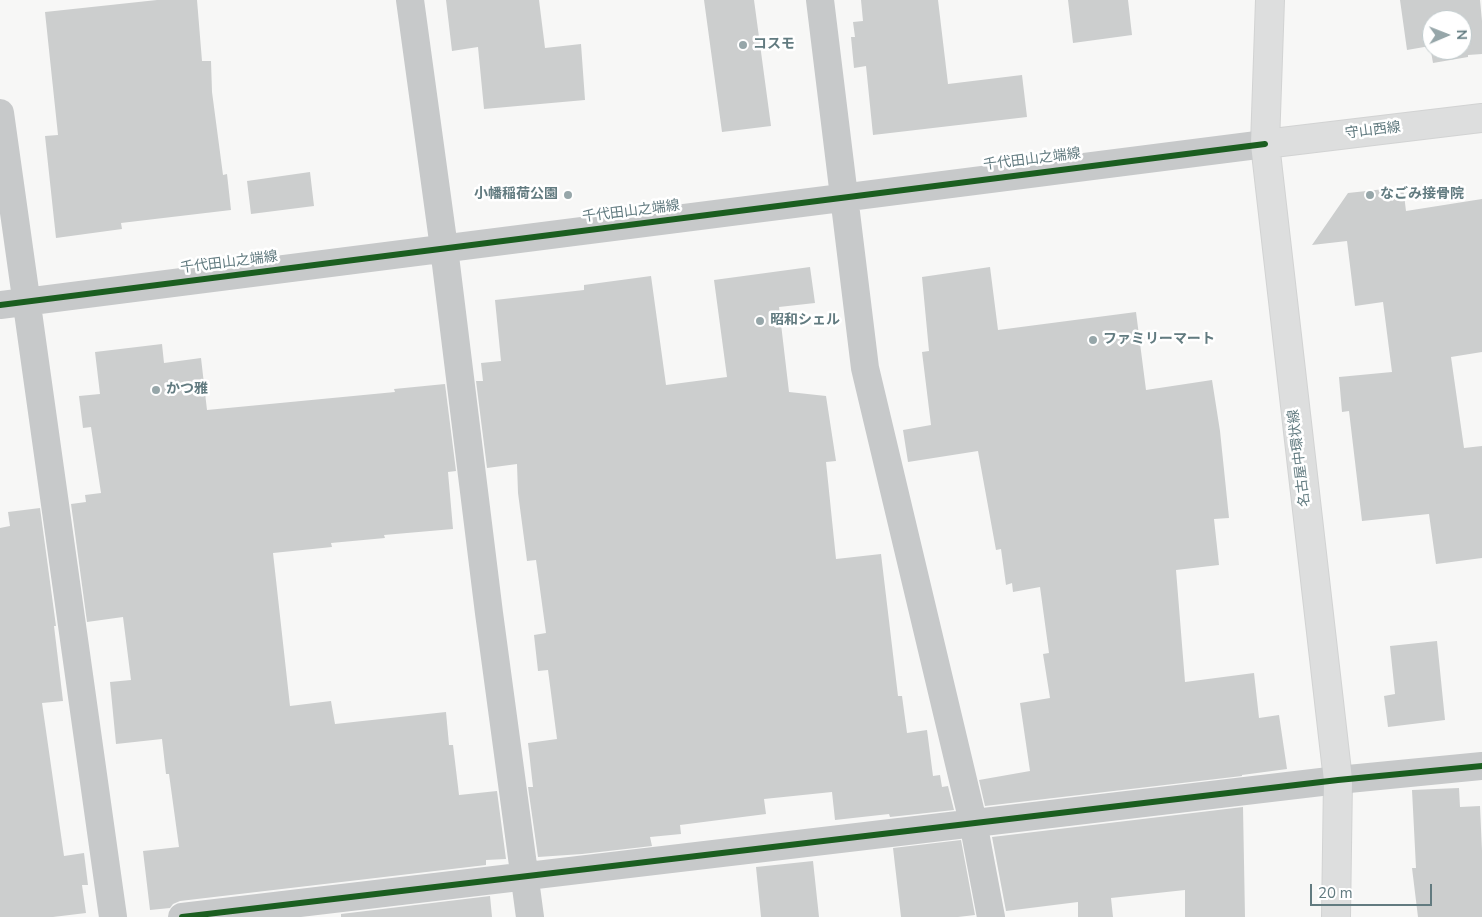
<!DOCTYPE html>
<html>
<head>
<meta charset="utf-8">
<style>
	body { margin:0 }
	#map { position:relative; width:1482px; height:917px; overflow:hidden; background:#f7f7f6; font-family:"Nunito Sans",sans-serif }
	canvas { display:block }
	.north { position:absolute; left:1422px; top:10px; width:50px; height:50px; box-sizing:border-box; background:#fff; border:1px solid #c0cacc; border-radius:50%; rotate:89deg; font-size:14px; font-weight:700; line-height:20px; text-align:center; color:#627b80 }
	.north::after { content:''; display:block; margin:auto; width:18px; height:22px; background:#96a6a9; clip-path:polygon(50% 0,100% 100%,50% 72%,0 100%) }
	.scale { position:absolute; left:1310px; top:884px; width:122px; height:22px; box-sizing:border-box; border:2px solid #627b80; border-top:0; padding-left:6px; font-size:15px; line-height:18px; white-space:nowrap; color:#627b80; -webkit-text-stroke:4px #fff; paint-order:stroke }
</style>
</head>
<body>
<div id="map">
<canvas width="1482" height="917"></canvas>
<div class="north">N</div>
<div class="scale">20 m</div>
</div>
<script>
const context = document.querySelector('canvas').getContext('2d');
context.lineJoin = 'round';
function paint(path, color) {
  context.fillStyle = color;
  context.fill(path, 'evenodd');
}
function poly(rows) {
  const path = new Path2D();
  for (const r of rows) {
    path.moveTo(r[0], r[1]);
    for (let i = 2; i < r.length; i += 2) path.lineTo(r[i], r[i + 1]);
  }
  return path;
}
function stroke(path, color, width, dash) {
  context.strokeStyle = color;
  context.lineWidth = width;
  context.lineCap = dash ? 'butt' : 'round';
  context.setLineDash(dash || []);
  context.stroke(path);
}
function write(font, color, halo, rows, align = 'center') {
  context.font = font + ' "Nunito Sans","Noto Sans JP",sans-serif';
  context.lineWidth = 5;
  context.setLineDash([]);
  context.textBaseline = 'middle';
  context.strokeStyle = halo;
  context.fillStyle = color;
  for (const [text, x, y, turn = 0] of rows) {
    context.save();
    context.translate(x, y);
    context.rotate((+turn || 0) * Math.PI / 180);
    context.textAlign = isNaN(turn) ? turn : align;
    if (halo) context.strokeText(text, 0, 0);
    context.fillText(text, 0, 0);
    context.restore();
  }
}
const building = poly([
	[157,0,197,0,202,61,211,61,212,92,223,175,227,174,231,210,121,223,122,229,56,238,45,136,58,135,45,12],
	[446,0,539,0,545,48,581,44,585,100,484,109,478,47,452,51],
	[704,0,754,0,771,126,722,132],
	[861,0,938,0,948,84,1022,75,1027,117,873,135,866,66,854,68,851,37,855,37,853,22,863,21],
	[1068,0,1128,0,1132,35,1073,43],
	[1400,0,1480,0,1482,21,1482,54,1468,55,1468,57,1433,63,1430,46,1407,50],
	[1432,20,1462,20,1462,50,1432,50],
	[310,172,314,206,251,214,247,181],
	[1403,187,1406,211,1482,199,1482,352,1451,357,1464,448,1482,446,1482,558,1436,564,1429,514,1362,521,1349,411,1342,412,1339,377,1392,372,1383,302,1355,306,1347,241,1312,245,1348,193],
	[810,267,815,303,779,307,789,392,826,396,836,461,826,462,836,559,881,554,898,696,902,696,907,733,927,730,933,776,940,775,942,787,948,786,954,810,890,817,889,814,835,820,832,792,764,799,766,814,680,825,681,834,650,837,652,846,582,854,538,857,528,787,533,787,528,743,557,739,548,670,538,671,534,635,546,633,536,560,527,561,518,493,517,464,487,468,476,381,483,381,481,363,501,361,495,300,584,290,584,285,651,276,666,385,727,377,714,280],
	[990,267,998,330,1136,312,1146,390,1212,380,1220,431,1229,518,1214,519,1219,565,1176,570,1185,682,1254,673,1259,718,1279,715,1287,769,1242,775,1242,776,985,806,979,780,1030,771,1020,703,1050,698,1043,654,1049,653,1040,587,1013,592,1012,583,1006,585,1001,549,996,550,978,451,908,462,903,430,931,425,922,352,929,351,922,277],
	[162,344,164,363,201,358,207,410,395,392,394,389,445,384,456,471,448,472,453,529,384,535,385,538,331,543,332,547,273,553,290,706,331,701,335,724,446,712,449,745,453,745,459,795,497,791,506,859,486,860,486,865,180,901,173,904,170,908,150,910,143,851,179,847,169,774,166,774,162,739,116,744,110,682,131,680,123,617,87,622,71,504,86,502,85,495,101,493,91,427,83,428,79,396,100,394,95,352],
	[40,508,56,626,54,626,63,701,42,703,64,856,84,853,88,885,82,885,86,913,53,917,0,917,0,528,10,526,8,512],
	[1437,641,1445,720,1388,727,1384,696,1395,694,1390,646],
	[1459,788,1460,807,1480,806,1482,851,1482,917,1418,917,1412,868,1416,868,1412,790],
	[1243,807,1245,917,1185,917,1185,890,1111,898,1113,917,1078,917,1078,902,1006,911,992,837],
	[961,840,975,915,958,917,901,917,893,848],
	[813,861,819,917,761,917,756,867],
	[490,896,492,917,341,917,341,914]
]);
const minor = poly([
	[410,0,444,248,489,613,530,917],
	[820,0,865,368,973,822,991,917],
	[0,113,113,917],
	[0,305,1265,144],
	[182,917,1338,780,1482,766]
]);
const major = poly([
	[1270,0,1265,144,1338,780,1336,917],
	[1265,144,1482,118]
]);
const cycleway = poly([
	[0,305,1265,144],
	[182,917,1338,780,1482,766]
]);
const markers = [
	[743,45,5,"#96a6a9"],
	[568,195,5,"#96a6a9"],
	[1370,195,5,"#96a6a9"],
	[760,321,5,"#96a6a9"],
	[1093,340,5,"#96a6a9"],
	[156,390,5,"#96a6a9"]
];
const poiNames = [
	["コスモ",753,45],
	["小幡稲荷公園",558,195,"right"],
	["なごみ接骨院",1380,195],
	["昭和シェル",770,321],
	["ファミリーマート",1103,340],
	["かつ雅",166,390]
];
const streetNames = [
	["守山西線",1373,131,-7],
	["千代田山之端線",1032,160,-7],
	["千代田山之端線",631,212,-7],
	["千代田山之端線",229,263,-7],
	["名古屋中環状線",1300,458,-97]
];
paint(building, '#cccece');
stroke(major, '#d2d3d3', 30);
stroke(minor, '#c7c9ca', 28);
stroke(major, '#dddede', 28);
stroke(cycleway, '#1b5e20', 6);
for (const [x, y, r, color] of markers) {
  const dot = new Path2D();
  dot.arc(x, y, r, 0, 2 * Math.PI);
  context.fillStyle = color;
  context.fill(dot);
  stroke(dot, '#fff', 2);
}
write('bold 14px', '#627b80', '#fff', poiNames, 'left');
write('14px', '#627b80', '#fff', streetNames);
</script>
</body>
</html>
